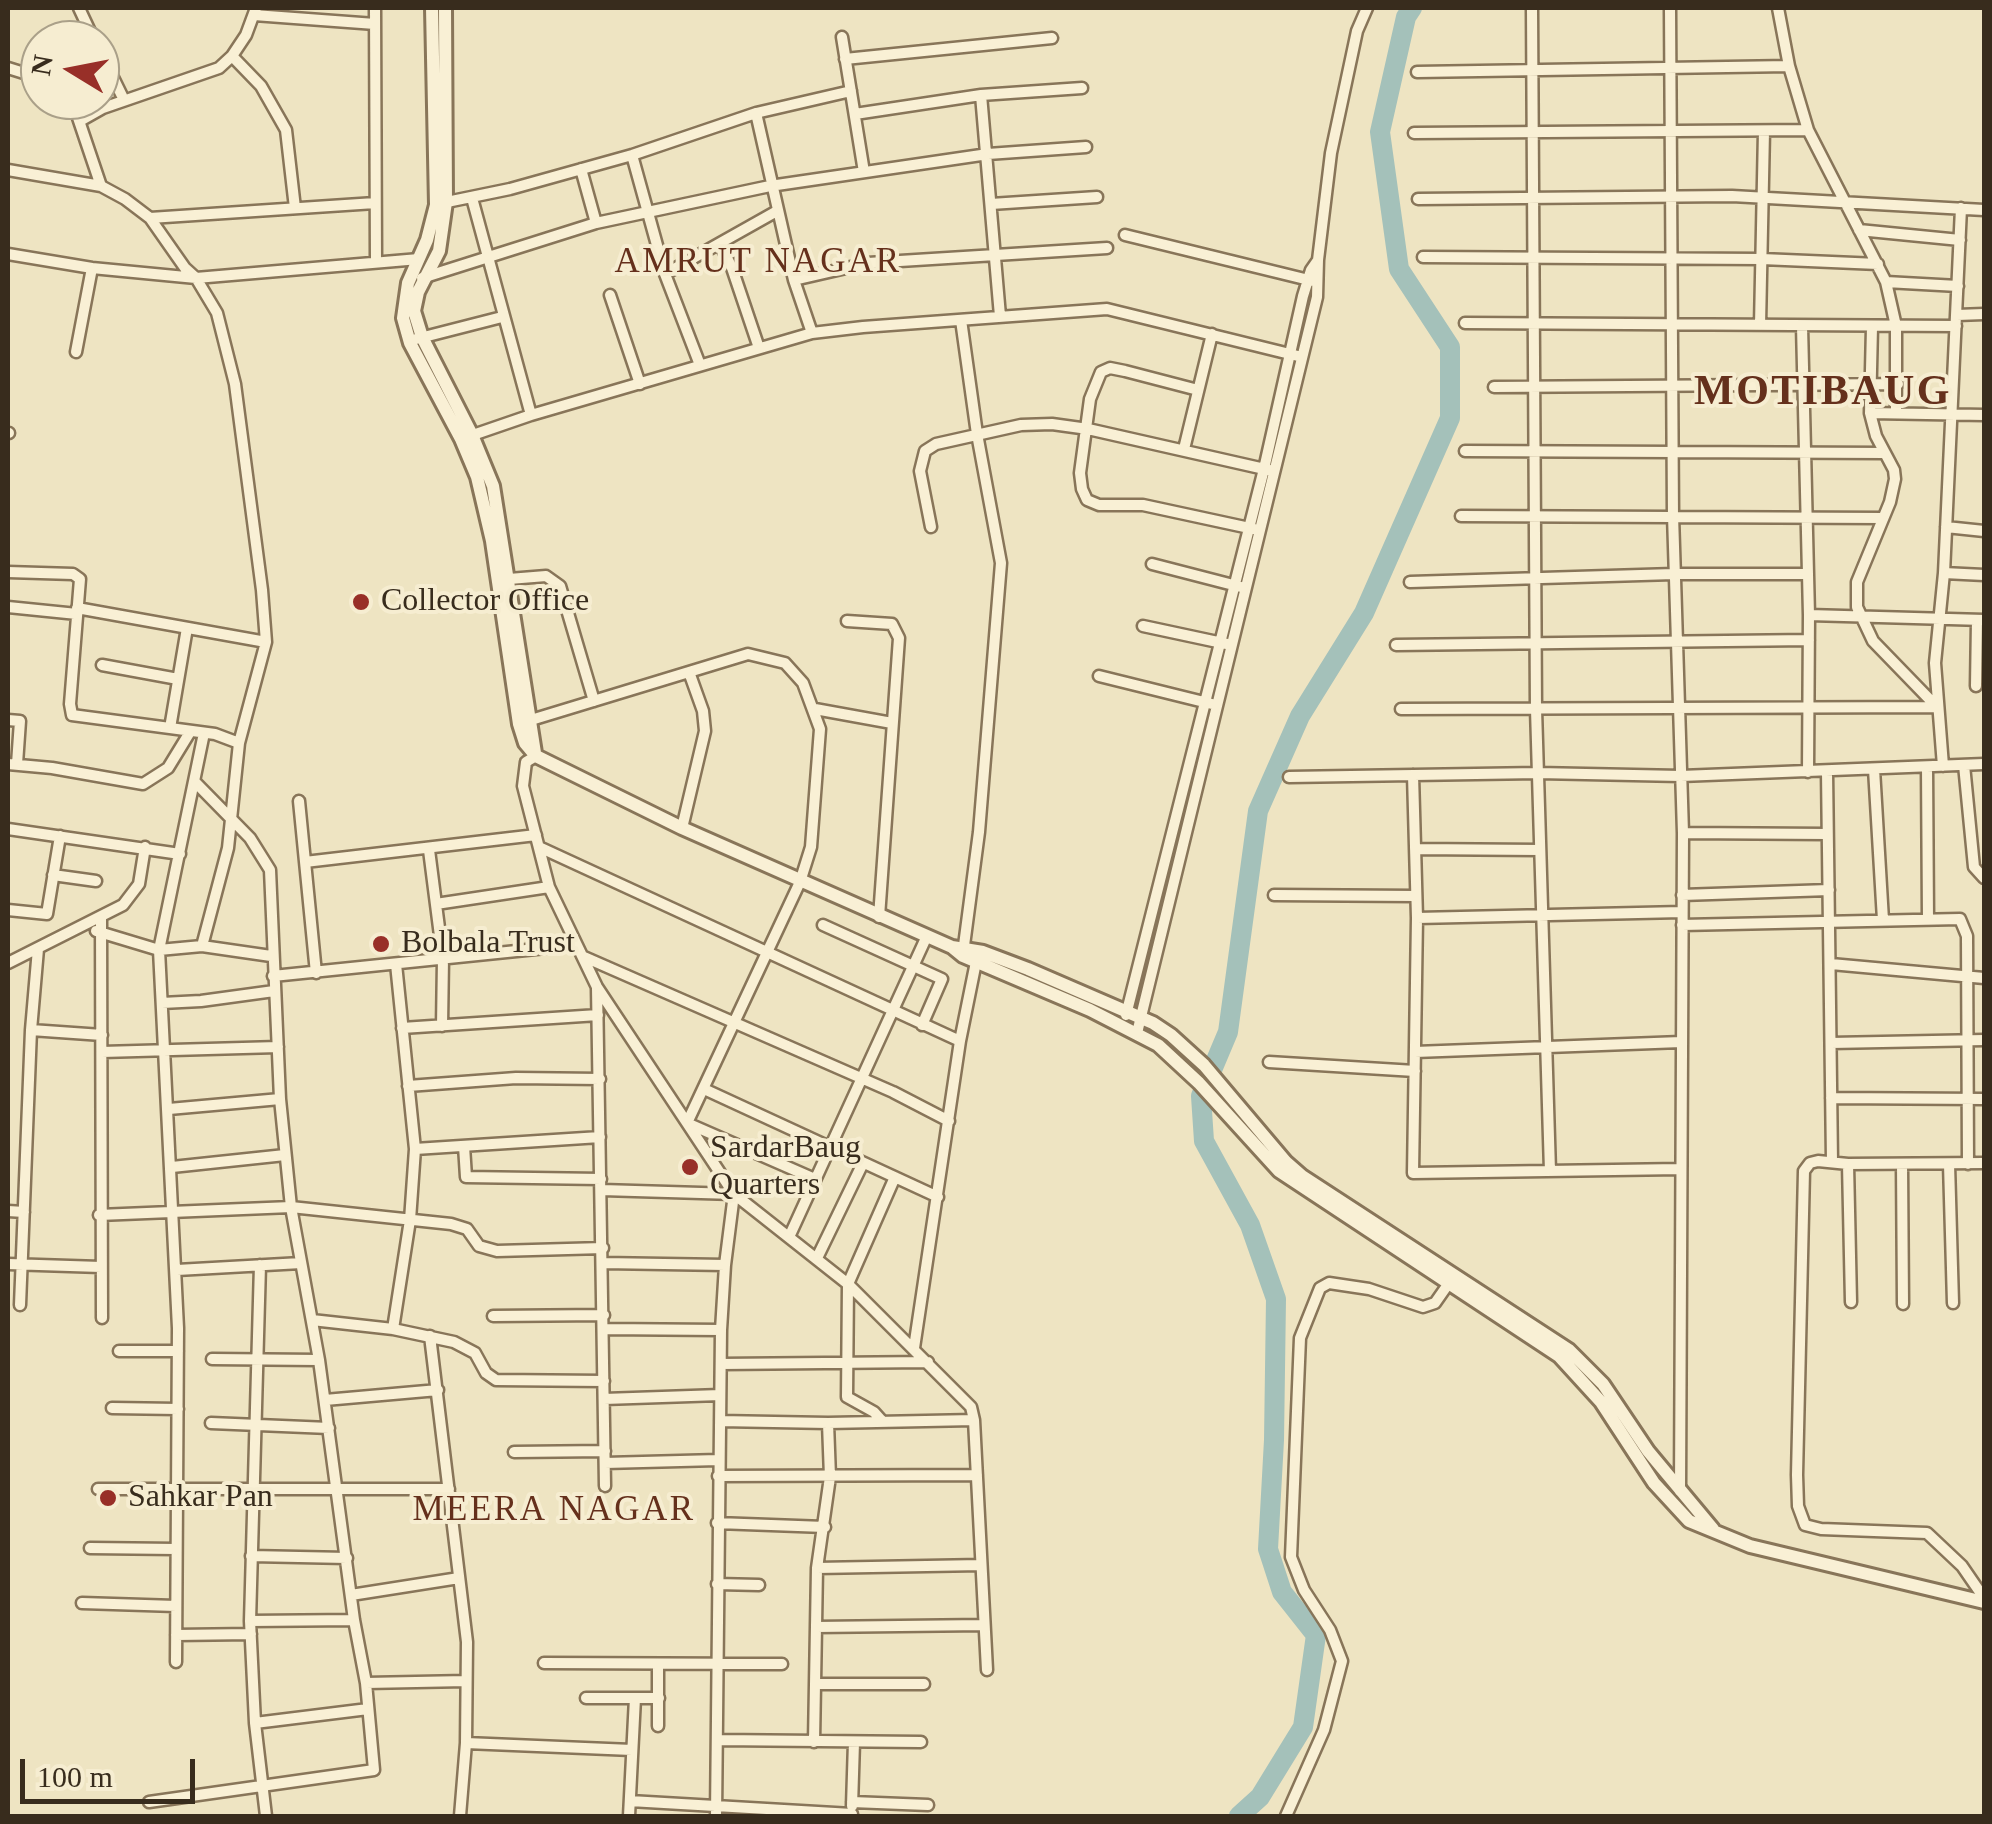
<!DOCTYPE html>
<html>
<head>
<meta charset="utf-8">
<style>
	body { margin:0 }
	#map { position:relative; width:1992px; height:1824px; overflow:hidden; background:#eee4c2; font-family:"Times New Roman",serif }
	canvas { display:block }
	.frame { position:absolute; inset:0; border:10px solid #382c1d; pointer-events:none }
	.north { position:absolute; left:20px; top:20px; width:100px; height:100px; box-sizing:border-box; background:#f6edd1; border:2px solid #aaa089; border-radius:50%; rotate:280deg; font-size:28px; font-weight:700; line-height:40px; text-align:center; color:#382c1d }
	.north::after { content:''; display:block; margin:auto; width:35px; height:45px; background:#982f28; clip-path:polygon(50% 0,100% 100%,50% 72%,0 100%) }
	.scale { position:absolute; left:20px; top:1759px; width:175px; height:45px; box-sizing:border-box; border:5px solid #382c1d; border-top:0; padding-left:12px; font-size:30px; line-height:35px; white-space:nowrap; color:#382c1d; -webkit-text-stroke:8px #f6edd1; paint-order:stroke }
</style>
</head>
<body>
<div id="map">
<canvas width="1992" height="1824"></canvas>
<div class="frame"></div>
<div class="north">N</div>
<div class="scale">100 m</div>
</div>
<script>
const context = document.querySelector('canvas').getContext('2d');
context.lineJoin = 'round';
function poly(rows) {
  const path = new Path2D();
  for (const r of rows) {
    path.moveTo(r[0], r[1]);
    for (let i = 2; i < r.length; i += 2) path.lineTo(r[i], r[i + 1]);
  }
  return path;
}
function stroke(path, color, width, dash) {
  context.strokeStyle = color;
  context.lineWidth = width;
  context.lineCap = dash ? 'butt' : 'round';
  context.setLineDash(dash || []);
  context.stroke(path);
}
function write(font, color, halo, rows, align = 'center') {
  context.font = font + ' "Times New Roman",serif';
  context.lineWidth = 8;
  context.setLineDash([]);
  context.textBaseline = 'middle';
  context.strokeStyle = halo;
  context.fillStyle = color;
  for (const [text, x, y, turn = 0] of rows) {
    context.save();
    context.translate(x, y);
    context.rotate((+turn || 0) * Math.PI / 180);
    context.textAlign = isNaN(turn) ? turn : align;
    if (halo) context.strokeText(text, 0, 0);
    context.fillText(text, 0, 0);
    context.restore();
  }
}
const river = poly([
	[1239,1816,1260,1797,1303,1727,1316,1635,1282,1592,1268,1549,1274,1440,1276,1299,1250,1225,1204,1141,1201,1096,1228,1032,1258,811,1300,716,1364,613,1450,418,1450,347,1399,269,1380,132,1406,17,1412,8]
]);
const minor = poly([
	[79,8,94,40],
	[375,8,376,262],
	[1532,8,1536,709,1550,1171],
	[1670,8,1673,515,1683,833,1680,1491],
	[1778,8,1789,66,1808,130,1886,282,1896,326,1896,413],
	[254,15,375,24],
	[842,37,864,172],
	[100,51,124,100],
	[232,56,261,86,286,130,295,208],
	[845,59,1052,38],
	[8,68,40,78],
	[1417,72,1789,66],
	[981,95,1000,316],
	[72,100,101,186],
	[756,113,794,280,812,333],
	[855,114,981,95,1082,88],
	[80,121,103,108,219,68,232,56,246,35,256,8],
	[1414,133,1808,130],
	[632,155,665,274,700,365],
	[581,169,596,223],
	[8,170,101,186,125,199,150,218,185,268,196,278,419,259],
	[472,198,531,415],
	[1418,199,1732,196,1984,210],
	[442,203,510,189,632,155,756,113,851,91],
	[991,204,1097,197],
	[150,218,375,203],
	[1859,230,1960,240],
	[1125,235,1313,281],
	[720,244,732,268,759,348],
	[8,254,92,268,196,278,217,313,235,384,262,590,266,642,239,743,228,848,202,946],
	[1423,257,1762,259,1878,264],
	[665,274,777,211],
	[422,278,596,223,770,186,988,154,1086,147],
	[794,280,868,263,1107,248],
	[1886,282,1958,286],
	[610,295,640,384],
	[1957,315,1984,314],
	[961,320,977,434,1001,563,979,832,963,953],
	[1465,323,1956,326],
	[1760,325,1764,131],
	[1802,326,1809,615,1808,772],
	[1872,327,1870,413,1876,436,1894,470,1895,479,1890,502,1857,582,1857,607,1873,641,1936,706],
	[416,339,502,317],
	[76,352,92,268],
	[1494,387,1898,384],
	[1198,390,1125,371,1110,368,1101,372,1090,399,1080,473,1082,489,1087,500,1099,505,1143,505,1254,529],
	[1870,413,1984,415],
	[8,433,9,433],
	[467,437,531,415,812,333,863,327,1107,309,1302,357],
	[1184,449,1212,334],
	[1465,451,1885,453],
	[1461,516,1883,518],
	[931,527,920,471,925,451,936,444,1021,425,1052,424,1088,429,1269,470],
	[1946,527,1984,531],
	[1152,564,1241,587],
	[8,572,73,574,80,579,70,704,72,715,215,734,239,743],
	[1944,573,1984,575],
	[509,579,546,576,560,586,594,701],
	[1410,582,1674,574,1808,574],
	[8,607,77,614],
	[77,608,266,642],
	[1809,615,1984,620],
	[847,621,892,624,899,638,879,917],
	[1143,626,1227,644],
	[1396,645,1809,640],
	[102,665,178,679],
	[1099,676,1212,704],
	[1976,686,1977,620],
	[815,709,892,723],
	[1401,709,1937,707],
	[8,720,20,721,17,764],
	[531,720,748,654,785,663,803,683,820,729,811,847,800,882,687,1123,815,1179],
	[170,728,187,628],
	[536,756,526,762,523,786,549,887,597,987,687,1123,734,1194,848,1284,971,1407,974,1420,987,1670],
	[8,764,52,768,143,784,168,768,190,732],
	[1964,765,1974,867,1984,878],
	[1943,766,1935,663,1944,573,1961,208],
	[1927,767,1928,919],
	[1874,769,1883,920],
	[1827,772,1832,1162],
	[1413,775,1417,918,1413,1173,1680,1169],
	[1289,777,1538,773,1681,776,1984,764],
	[299,801,316,973],
	[682,828,705,731,703,711,689,672],
	[8,829,180,854],
	[1683,833,1827,834],
	[539,847,960,1041],
	[1415,849,1540,850],
	[429,850,443,959,442,1026],
	[305,862,536,835],
	[53,875,96,881],
	[1274,895,1416,896],
	[1682,895,1829,890],
	[436,904,549,887],
	[8,910,47,914,60,836],
	[101,917,102,1318],
	[1417,918,1682,912],
	[823,925,942,979,922,1025],
	[1682,925,1960,919,1967,936,1968,1164],
	[96,931,159,950,202,946,271,956],
	[582,956,893,1092,949,1121],
	[8,963,123,905,139,884,145,847],
	[1831,964,1984,978],
	[273,976,575,945],
	[597,988,605,1486],
	[162,1003,201,1001,274,991],
	[1126,1015,1264,469,1303,296,1311,270,1318,260],
	[402,1028,598,1015],
	[31,1030,102,1035],
	[1137,1033,1317,297,1318,260,1331,153,1357,31,1367,8],
	[1831,1043,1984,1040],
	[102,1052,278,1047],
	[1415,1052,1681,1042],
	[1269,1062,1415,1071],
	[408,1086,516,1078,600,1079],
	[704,1089,938,1197],
	[1831,1098,1984,1099],
	[169,1109,280,1099],
	[464,1146,466,1177,601,1179],
	[415,1149,600,1137],
	[1984,1163,1848,1164,1818,1161,1810,1163,1804,1171,1797,1475,1798,1506,1805,1525,1821,1529,1927,1533,1962,1566,1984,1598],
	[1848,1164,1851,1302],
	[1902,1164,1903,1304],
	[1949,1164,1953,1303],
	[172,1167,285,1155],
	[602,1190,734,1194,725,1265,721,1330,716,1816],
	[8,1211,24,1212],
	[99,1215,291,1207,451,1224,467,1229,479,1246,497,1251,603,1248],
	[790,1235,926,938],
	[817,1258,863,1163],
	[603,1263,725,1265],
	[8,1264,101,1267],
	[260,1265,250,1621,255,1723,266,1816],
	[177,1270,301,1263],
	[20,1305,31,1030,38,949],
	[493,1316,604,1315],
	[312,1320,393,1329,454,1342,475,1353,486,1373,496,1380,604,1381],
	[393,1329,410,1220,415,1149,396,964],
	[604,1329,721,1330],
	[430,1336,467,1642,466,1743,460,1816],
	[914,1348,960,1041,976,962],
	[119,1351,178,1351],
	[212,1359,319,1360],
	[721,1364,928,1362],
	[604,1399,720,1395],
	[325,1400,438,1390],
	[112,1408,178,1409],
	[720,1421,828,1423,974,1420],
	[883,1422,874,1412,847,1397,848,1284,895,1177],
	[211,1423,329,1428],
	[514,1452,605,1451],
	[605,1463,718,1460],
	[718,1476,977,1475],
	[98,1489,449,1489],
	[717,1523,825,1527],
	[90,1548,176,1549],
	[251,1556,347,1558],
	[817,1568,981,1565],
	[717,1584,759,1585],
	[351,1595,459,1578],
	[82,1603,176,1606],
	[250,1621,354,1620],
	[816,1627,984,1625],
	[176,1635,251,1634],
	[176,1662,178,1328,159,950,204,733],
	[544,1663,782,1664],
	[366,1683,466,1681],
	[815,1684,924,1684],
	[586,1698,659,1698],
	[255,1723,368,1709],
	[658,1726,658,1664],
	[718,1740,921,1742],
	[814,1742,817,1568,830,1477,828,1423],
	[466,1743,632,1750],
	[630,1801,852,1814],
	[149,1802,374,1770,366,1683,354,1620,319,1360,291,1207,280,1099,270,870,250,838,195,782],
	[852,1802,928,1805],
	[852,1806,854,1742],
	[629,1816,635,1698],
	[1286,1816,1324,1730,1342,1661,1330,1630,1304,1590,1291,1557,1300,1338,1320,1288,1329,1283,1369,1289,1423,1307,1435,1303,1449,1283]
]);
const tertiary = poly([
	[432,8,436,205,427,240,408,283,403,318,410,343,461,439,477,477,492,541,519,724,525,743,536,756,682,828,952,947,963,956,1090,1010,1158,1045,1199,1083,1279,1171,1559,1356,1601,1402,1654,1483,1689,1521,1750,1546,1984,1602],
	[445,8,446,202,439,251,418,292,414,311,422,337,472,435,493,486,535,753],
	[952,947,983,952,1028,969,1153,1023,1171,1035,1204,1065,1286,1162,1302,1176,1569,1350,1603,1384,1648,1451,1713,1529]
]);
const markers = [
	[361,602,10,"#982f28"],
	[381,944,10,"#982f28"],
	[690,1167,10,"#982f28"],
	[108,1498,10,"#982f28"]
];
const poiNames = [
	["Collector Office",381,602],
	["Bolbala Trust",401,944],
	["SardarBaug",710,1149],
	["Quarters",710,1186],
	["Sahkar Pan",128,1498]
];
const neighbourhoodNames = [
	["AMRUT NAGAR",758,263],
	["MEERA NAGAR",554,1511]
];
const districtNames = [
	["MOTIBAUG",1823,393]
];
stroke(river, '#a4c1ba', 20);
stroke(minor, '#887559', 15);
stroke(tertiary, '#887559', 18);
stroke(minor, '#f9f0d5', 10);
stroke(tertiary, '#f9f0d5', 12);
for (const [x, y, r, color] of markers) {
  const dot = new Path2D();
  dot.arc(x, y, r, 0, 2 * Math.PI);
  context.fillStyle = color;
  context.fill(dot);
  stroke(dot, '#f6edd1', 4);
}
write('32px', '#382c1d', '#f6edd1', poiNames, 'left');
context.letterSpacing = '2.5px';
write('35px', '#65301c', '#f6edd1', neighbourhoodNames);
context.letterSpacing = '0px';
context.letterSpacing = '2.5px';
write('bold 42px', '#65301c', '#f6edd1', districtNames);
context.letterSpacing = '0px';
</script>
</body>
</html>
